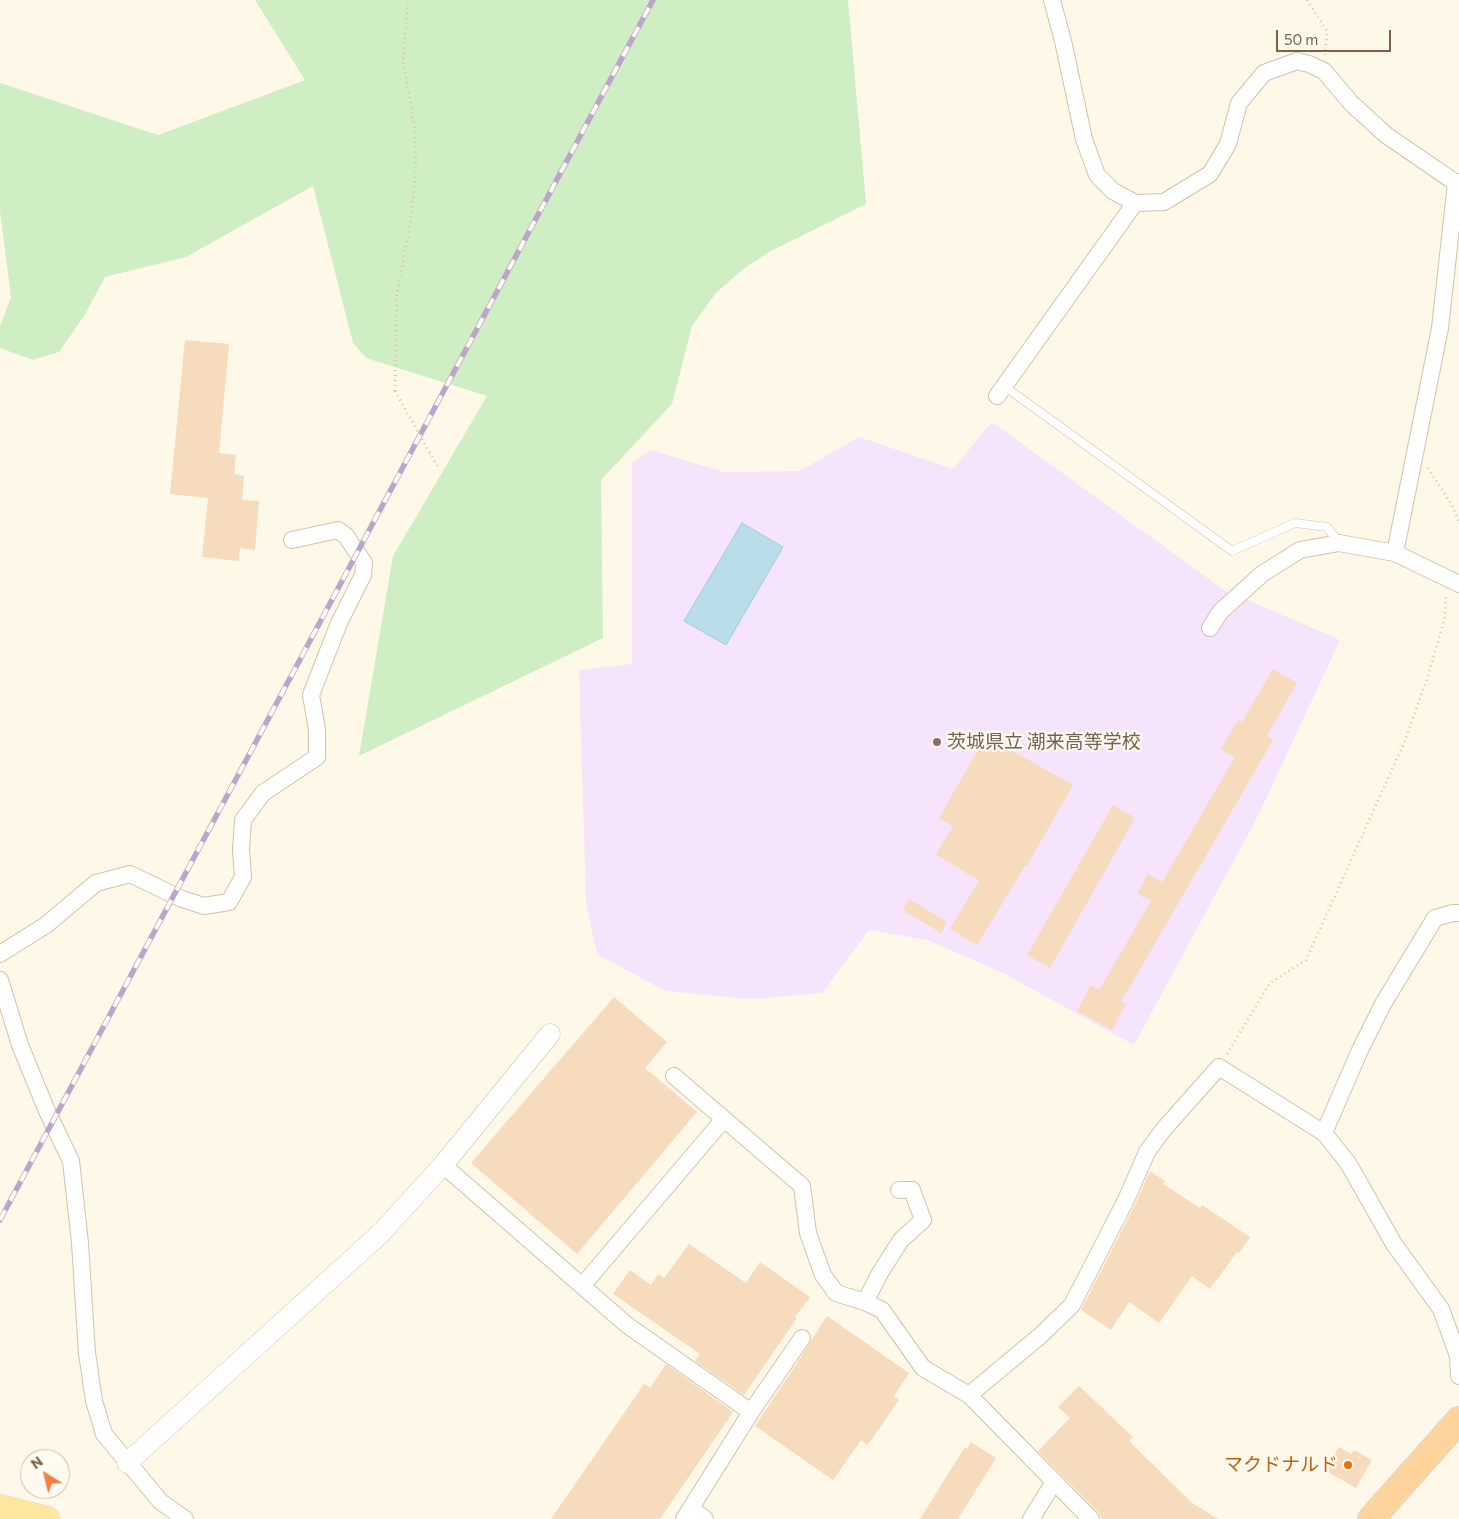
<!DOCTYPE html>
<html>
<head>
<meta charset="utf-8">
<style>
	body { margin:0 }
	#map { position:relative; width:1459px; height:1519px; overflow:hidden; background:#fef8e8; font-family:Commissioner,sans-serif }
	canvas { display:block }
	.north { position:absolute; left:20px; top:1449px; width:50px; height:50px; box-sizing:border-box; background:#fffbf0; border:1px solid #cabdad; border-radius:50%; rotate:324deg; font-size:14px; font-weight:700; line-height:20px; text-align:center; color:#7b6149 }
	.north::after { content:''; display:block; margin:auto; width:18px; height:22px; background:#f18144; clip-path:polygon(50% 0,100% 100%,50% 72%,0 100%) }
	.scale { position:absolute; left:1276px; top:30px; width:115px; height:22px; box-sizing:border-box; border:2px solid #7b6149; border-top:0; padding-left:6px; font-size:15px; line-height:18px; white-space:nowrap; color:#7b6149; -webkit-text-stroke:4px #fffbf0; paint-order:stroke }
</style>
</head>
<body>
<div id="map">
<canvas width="1459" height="1519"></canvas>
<div class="north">N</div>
<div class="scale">50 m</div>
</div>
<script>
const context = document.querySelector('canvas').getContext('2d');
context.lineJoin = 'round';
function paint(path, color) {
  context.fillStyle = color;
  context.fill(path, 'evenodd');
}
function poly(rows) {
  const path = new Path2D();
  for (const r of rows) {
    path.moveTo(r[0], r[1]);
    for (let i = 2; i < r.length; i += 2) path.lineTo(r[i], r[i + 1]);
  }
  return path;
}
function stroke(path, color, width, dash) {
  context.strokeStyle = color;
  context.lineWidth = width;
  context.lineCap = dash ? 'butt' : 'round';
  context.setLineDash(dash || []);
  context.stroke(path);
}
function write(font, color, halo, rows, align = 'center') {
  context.font = font + ' Commissioner,"Noto Sans JP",sans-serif';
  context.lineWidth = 4.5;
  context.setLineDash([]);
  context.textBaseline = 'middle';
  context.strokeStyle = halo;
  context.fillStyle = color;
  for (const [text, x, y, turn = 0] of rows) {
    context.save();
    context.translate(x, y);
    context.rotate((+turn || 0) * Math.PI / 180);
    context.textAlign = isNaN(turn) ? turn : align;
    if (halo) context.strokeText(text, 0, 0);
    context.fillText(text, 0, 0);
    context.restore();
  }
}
const education = poly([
	[992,422,1224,590,1340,640,1259,814,1134,1045,1001,972,928,940,869,930,822,993,751,999,665,991,597,954,586,903,579,670,632,664,632,463,651,450,724,472,800,471,859,437,953,469]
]);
const green = poly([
	[255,0,848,0,866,204,769,252,742,270,715,294,692,326,672,404,601,480,603,638,359,756,393,556,487,396,366,358,353,343,313,186,186,257,105,277,84,316,59,352,33,360,0,348,0,326,11,297,0,211,0,83,158,135,305,80]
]);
const water = poly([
	[742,523,783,547,726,645,684,621,742,523]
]);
const building = poly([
	[185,340,229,344,219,453,236,455,234,474,244,476,242,500,259,501,255,550,240,548,239,561,202,557,208,498,170,494],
	[1273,669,1297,683,1267,736,1273,740,1121,1002,1126,1004,1112,1030,1077,1011,1091,985,1099,990,1151,901,1137,893,1148,874,1162,882,1235,757,1221,749,1238,720,1242,722],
	[986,736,1073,785,1026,867,1025,866,977,945,950,929,979,881,936,854,953,826,939,818],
	[1113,805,1135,818,1050,968,1027,955],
	[909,899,947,922,941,933,903,910],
	[614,997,667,1042,645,1068,697,1112,577,1254,471,1163],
	[1150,1171,1165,1181,1163,1184,1200,1208,1202,1205,1250,1237,1239,1253,1237,1252,1210,1289,1192,1276,1159,1323,1129,1302,1111,1330,1081,1310,1135,1205],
	[689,1244,746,1283,760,1262,810,1297,795,1317,797,1318,744,1395,695,1361,700,1354,613,1294,630,1270,651,1285,658,1274,664,1278],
	[827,1316,909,1373,894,1396,899,1400,874,1436,867,1445,861,1440,833,1480,755,1426,788,1377],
	[666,1364,733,1412,660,1519,551,1519,644,1384,650,1388],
	[1079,1386,1133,1437,1129,1441,1192,1503,1218,1519,1103,1519,1098,1512,1038,1451,1070,1418,1058,1407],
	[971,1442,996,1458,958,1519,920,1519,965,1447,967,1449],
	[1339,1447,1351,1454,1354,1450,1372,1460,1356,1488,1328,1472,1330,1469,1327,1468]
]);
const path = poly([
	[1307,0,1327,31,1325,55],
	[395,391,397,294,406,244,409,234,416,170,415,129,403,60,408,0],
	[1428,468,1453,507,1459,522],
	[1227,1054,1270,983,1306,960,1404,743,1427,679,1445,617,1446,594]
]);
const service = poly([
	[1004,386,1232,551,1295,523,1327,527,1339,543]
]);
const minor = poly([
	[1052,0,1063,41,1084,139,1097,175,1113,191,1135,203,1164,202,1210,174,1228,144,1239,103,1264,73,1297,61,1309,64,1324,71,1351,103,1386,135,1456,183],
	[997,396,1135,203],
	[1395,553,1440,328,1456,183,1459,182],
	[1210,628,1220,612,1262,574,1300,550,1339,543,1395,553,1459,584],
	[0,954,46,925,96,883,130,874,182,899,204,906,229,902,243,877,241,850,243,820,263,793,317,757,317,730,311,695,339,623,363,575,364,563,346,536,338,530,292,540],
	[0,980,20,1045,47,1111,71,1161,80,1243,87,1353,94,1401,104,1434,161,1502,185,1519],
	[674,1076,802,1186,808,1233,823,1275,836,1293,865,1302,882,1310,923,1368,969,1395],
	[1324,1133,1360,1050,1383,1004,1435,918,1453,913,1459,913],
	[443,1165,627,1325,751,1412],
	[582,1286,724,1119],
	[865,1302,880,1273,901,1240,923,1220,912,1190,899,1190],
	[691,1508,705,1519],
	[684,1519,751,1412,802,1338],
	[1031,1519,1054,1482],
	[1091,1519,969,1395,1040,1336,1072,1305,1126,1200,1147,1152,1163,1130,1219,1067,1324,1133,1348,1163,1394,1244,1441,1309,1458,1356,1459,1376]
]);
const tertiary = poly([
	[127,1463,380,1234,443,1165,550,1034]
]);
const primary = poly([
	[0,1507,47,1519]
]);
const trunk = poly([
	[1371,1519,1459,1420]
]);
const rail = poly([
	[0,1220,653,0]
]);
const pathBridge = poly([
	[395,391,439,469]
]);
const markers = [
	[937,742,5,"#8d6e63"],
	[1348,1465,5,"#e8710a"]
];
const educationNames = [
	["茨城県立 潮来高等学校",947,742]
];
const foodNames = [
	["マクドナルド",1338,1465]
];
paint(education, '#f5e4fb');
paint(green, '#d0eec4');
paint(water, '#baddea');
stroke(water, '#9fcbdd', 1);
paint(building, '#f6dbbd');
stroke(service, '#d2c1ac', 9);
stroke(minor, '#d2c1ac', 18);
stroke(tertiary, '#d2c1ac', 21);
stroke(primary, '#ddd6d0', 26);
stroke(trunk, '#ddd6d0', 28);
stroke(path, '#dcbe9f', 2.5, [1, 4]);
stroke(service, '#fff', 8);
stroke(minor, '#fff', 16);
stroke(tertiary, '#fff', 20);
stroke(primary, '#ffe79e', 25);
stroke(trunk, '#fed49c', 26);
stroke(rail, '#bda4ca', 5.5);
stroke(rail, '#fffbf0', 4, [11]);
stroke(pathBridge, '#dcbe9f', 2.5, [1, 4]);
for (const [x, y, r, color] of markers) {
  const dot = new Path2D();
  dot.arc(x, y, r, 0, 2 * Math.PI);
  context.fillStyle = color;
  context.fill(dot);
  stroke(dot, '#fffbf0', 2);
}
write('19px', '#785e54', '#fffbf0', educationNames, 'left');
write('19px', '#c56008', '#fffbf0', foodNames, 'right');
</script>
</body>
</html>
